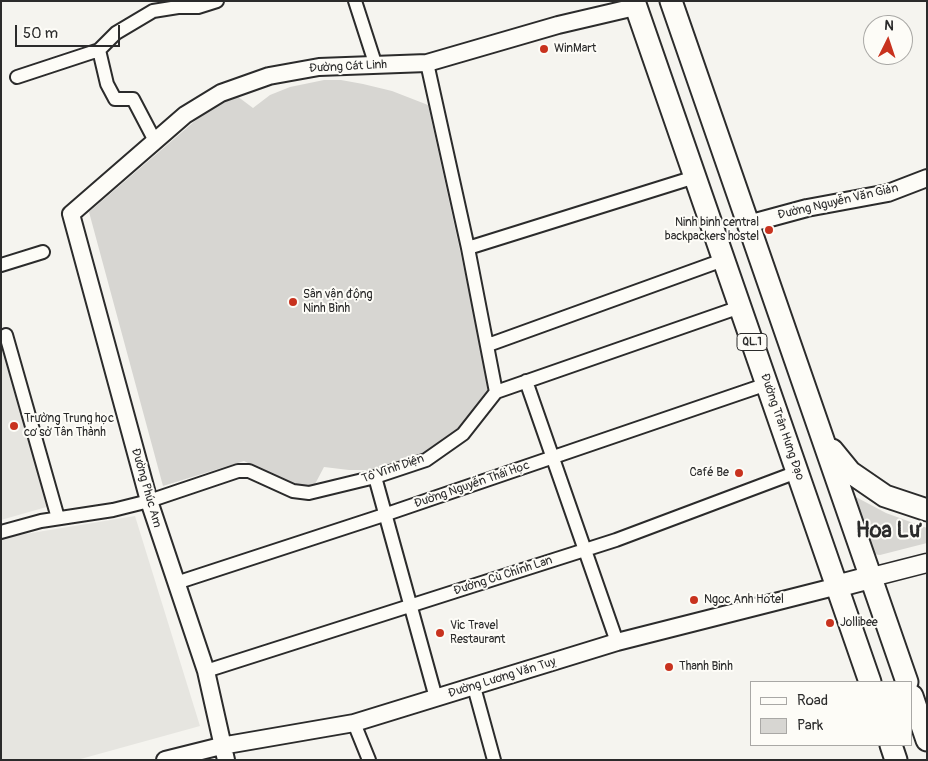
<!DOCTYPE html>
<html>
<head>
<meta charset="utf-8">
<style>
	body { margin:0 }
	#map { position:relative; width:928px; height:761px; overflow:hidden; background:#f5f4ef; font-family:Pangolin,sans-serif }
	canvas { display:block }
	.frame { position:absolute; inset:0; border:2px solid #2b2b2b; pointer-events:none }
	.legend { position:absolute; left:750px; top:681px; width:162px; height:65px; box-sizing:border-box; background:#fdfcf7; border:1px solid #a9a8a5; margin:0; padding:6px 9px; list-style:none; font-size:15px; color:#2b2b2b }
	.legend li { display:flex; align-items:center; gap:10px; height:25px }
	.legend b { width:25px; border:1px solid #a9a8a5 }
	.north { position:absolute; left:863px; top:15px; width:50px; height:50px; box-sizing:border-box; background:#fdfcf7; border:1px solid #a9a8a5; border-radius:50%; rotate:4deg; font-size:14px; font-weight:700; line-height:20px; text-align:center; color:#2b2b2b }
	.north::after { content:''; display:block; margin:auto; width:18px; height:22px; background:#c8321e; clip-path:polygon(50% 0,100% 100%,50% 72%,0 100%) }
	.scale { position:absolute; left:15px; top:25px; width:105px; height:22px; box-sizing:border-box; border:2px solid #2b2b2b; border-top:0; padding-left:6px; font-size:15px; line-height:18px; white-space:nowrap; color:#2b2b2b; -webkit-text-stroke:4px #fdfcf7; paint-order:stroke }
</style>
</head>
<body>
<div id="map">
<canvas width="928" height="761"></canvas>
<div class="frame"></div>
<ul class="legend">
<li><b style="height:6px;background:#fdfcf7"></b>Road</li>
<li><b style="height:14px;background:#d7d6d2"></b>Park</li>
</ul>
<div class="north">N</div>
<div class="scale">50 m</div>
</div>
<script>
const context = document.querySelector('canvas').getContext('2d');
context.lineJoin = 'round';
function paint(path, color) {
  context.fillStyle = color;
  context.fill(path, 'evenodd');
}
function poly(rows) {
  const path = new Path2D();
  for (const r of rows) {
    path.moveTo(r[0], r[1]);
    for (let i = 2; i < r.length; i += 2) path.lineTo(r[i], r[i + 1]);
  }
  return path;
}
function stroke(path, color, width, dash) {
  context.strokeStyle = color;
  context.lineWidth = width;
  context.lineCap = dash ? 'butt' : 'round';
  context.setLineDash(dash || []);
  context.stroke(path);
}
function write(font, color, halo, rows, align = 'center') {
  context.font = font + ' Pangolin,sans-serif';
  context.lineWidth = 4;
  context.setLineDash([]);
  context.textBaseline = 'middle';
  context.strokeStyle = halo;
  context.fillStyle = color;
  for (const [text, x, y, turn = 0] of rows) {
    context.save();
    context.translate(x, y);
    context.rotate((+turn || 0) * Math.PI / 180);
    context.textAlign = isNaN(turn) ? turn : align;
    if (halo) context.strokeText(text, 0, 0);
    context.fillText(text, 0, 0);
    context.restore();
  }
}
const built = poly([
	[1,346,3,346,50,506,1,520],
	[135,516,200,726,77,760,1,760,1,538]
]);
const green = poly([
	[324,80,341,80,363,84,392,91,428,105,491,392,485,394,474,412,457,431,435,448,397,465,373,470,349,470,324,467,314,486,297,488,244,461,163,486,89,212,196,120,233,93,253,108,270,95,290,87],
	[854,496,886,513,927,528,927,543,880,555,872,554]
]);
const minor = poly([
	[355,1,376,66],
	[99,50,107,84,115,99,133,99,155,141],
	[17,77,99,50,116,33,153,11,178,7,198,7,217,1],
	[468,248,695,177],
	[1,265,43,252],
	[6,335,58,518],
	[488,345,723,260],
	[526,381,617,642],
	[496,392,740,307],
	[375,477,436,698],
	[1,532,41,521,113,510,149,501,238,471,249,471,293,491,309,493,375,477,426,460,463,434,496,392,468,248,427,63],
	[176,583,384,515,767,384],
	[206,671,616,540,797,472],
	[474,687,494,760],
	[354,723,369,760]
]);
const tertiary = poly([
	[748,224,807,208,888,193,927,178],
	[165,760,221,746,354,723,617,642,838,586],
	[226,760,206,671,149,501,71,214,185,115,221,93,269,76,319,67,427,63,558,25,635,7]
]);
const secondary = poly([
	[872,577,927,563]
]);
const trunk = poly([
	[634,1,870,682],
	[671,1,907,682],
	[832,450,850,472,885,496,927,510],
	[838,586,872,577],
	[912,696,927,740],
	[891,745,896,760]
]);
const markers = [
	[544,49,5,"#c8321e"],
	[769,230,5,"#c8321e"],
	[293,302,5,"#c8321e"],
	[14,426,5,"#c8321e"],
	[739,473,5,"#c8321e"],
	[694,600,5,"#c8321e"],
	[830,623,5,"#c8321e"],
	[440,633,5,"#c8321e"],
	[669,667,5,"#c8321e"]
];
const shields = [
	[752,342,30]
];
const shieldNames = [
	["QL.1",752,342]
];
const poiNames = [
	["WinMart",554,49],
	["Ninh binh central",759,223,"right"],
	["backpackers hostel",759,237,"right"],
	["Sân vận động",303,295],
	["Ninh Bình",303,309],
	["Trường Trung học",24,419],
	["cơ sở Tân Thành",24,433],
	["Café Be",729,473,"right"],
	["Ngoc Anh Hotel",704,600],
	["Jollibee",840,623],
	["Vic Travel",450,626],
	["Restaurant",450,640],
	["Thanh Binh",679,667]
];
const streetNames = [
	["Đường Cát Linh",348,67,-3],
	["Đường Nguyễn Văn Giản",838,202,-13],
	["Đường Trân Hưng Đạo",782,427,71],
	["Tô Vĩnh Diện",393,469,-19],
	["Đường Nguyễn Thái Học",472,485,-19],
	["Đường Phúc Am",146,488,74],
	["Đường Cù Chính Lan",503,576,-18],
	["Đường Lương Văn Tuỵ",502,678,-17]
];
const townNames = [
	["Hoa Lư",888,531]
];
paint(built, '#e6e5e0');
paint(green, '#d7d6d2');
stroke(minor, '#2b2b2b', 16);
stroke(tertiary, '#2b2b2b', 20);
stroke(secondary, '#2b2b2b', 21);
stroke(trunk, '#2b2b2b', 25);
stroke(minor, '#fdfcf7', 12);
stroke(tertiary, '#fdfcf7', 16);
stroke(secondary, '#fdfcf7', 18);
stroke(trunk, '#fdfcf7', 21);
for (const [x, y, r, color] of markers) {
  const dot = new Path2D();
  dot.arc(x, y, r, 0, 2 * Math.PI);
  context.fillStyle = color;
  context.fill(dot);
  stroke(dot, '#fdfcf7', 2);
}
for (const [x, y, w] of shields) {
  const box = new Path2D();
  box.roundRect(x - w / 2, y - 8.5, w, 17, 4);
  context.fillStyle = '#fdfcf7';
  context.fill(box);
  stroke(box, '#2b2b2b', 1);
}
write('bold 11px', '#2b2b2b', null, shieldNames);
write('12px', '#2b2b2b', '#fdfcf7', poiNames, 'left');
write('12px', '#2b2b2b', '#fdfcf7', streetNames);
write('bold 22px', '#2b2b2b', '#fdfcf7', townNames);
</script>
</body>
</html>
